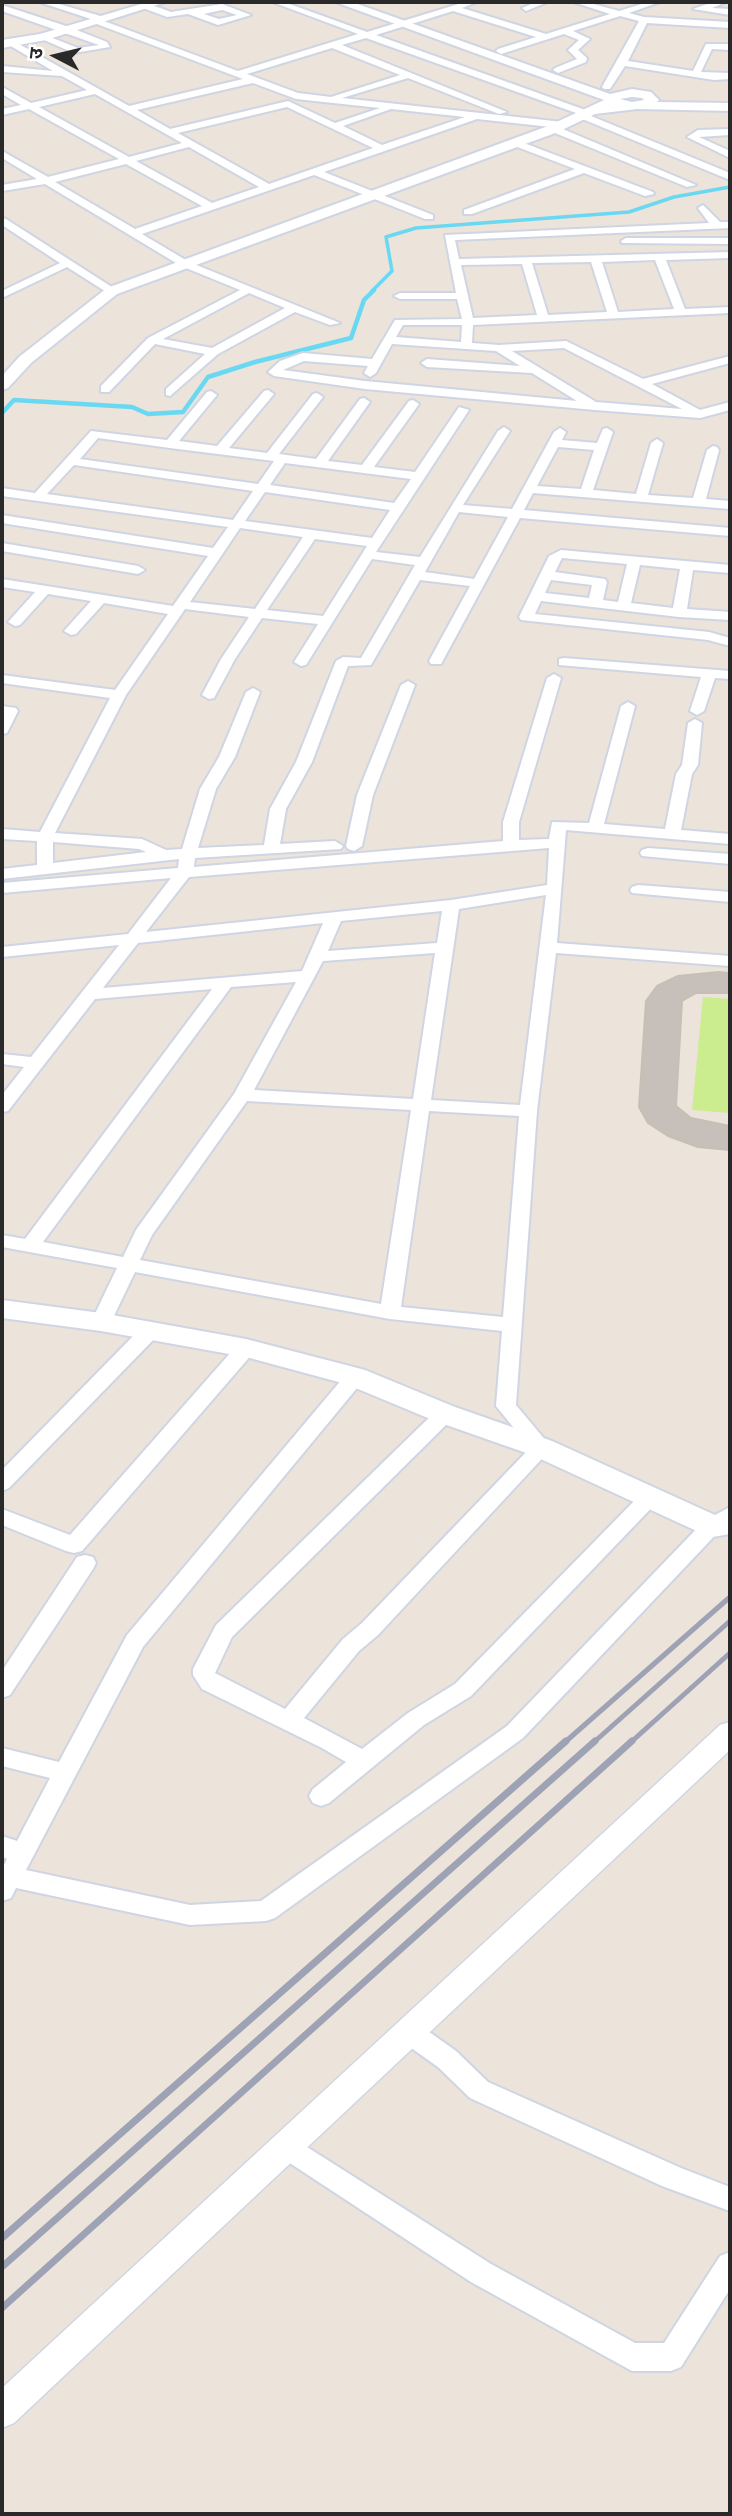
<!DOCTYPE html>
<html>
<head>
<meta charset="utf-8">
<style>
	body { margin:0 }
	#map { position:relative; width:732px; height:2516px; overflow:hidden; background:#ece3da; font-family:Barlow,"Noto Sans Devanagari",sans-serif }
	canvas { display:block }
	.frame { position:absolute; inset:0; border:4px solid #292929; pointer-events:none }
	.north { position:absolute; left:21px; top:21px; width:70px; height:70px; -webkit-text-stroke:5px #fff; paint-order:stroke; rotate:277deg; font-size:19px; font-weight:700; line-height:28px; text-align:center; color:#292929 }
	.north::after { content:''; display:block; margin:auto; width:24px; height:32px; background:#292929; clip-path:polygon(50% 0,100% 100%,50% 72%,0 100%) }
</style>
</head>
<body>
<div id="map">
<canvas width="732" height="2516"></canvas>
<div class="frame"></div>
<div class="north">उ</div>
</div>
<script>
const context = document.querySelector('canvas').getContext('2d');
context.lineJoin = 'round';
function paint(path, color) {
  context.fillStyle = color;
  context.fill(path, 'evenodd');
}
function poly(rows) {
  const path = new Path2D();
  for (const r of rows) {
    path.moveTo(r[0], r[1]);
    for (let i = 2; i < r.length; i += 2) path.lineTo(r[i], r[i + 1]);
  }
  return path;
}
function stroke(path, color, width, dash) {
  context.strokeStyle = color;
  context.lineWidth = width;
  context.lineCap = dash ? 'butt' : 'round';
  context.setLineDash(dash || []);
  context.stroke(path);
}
const pitch = poly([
	[703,997,730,999,730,1113,692,1110]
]);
const streamFar1 = poly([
	[372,291,392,271,386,237,416,228,629,212,674,197,730,187]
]);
const stream = poly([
	[2,413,14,400,132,407,148,414,183,412,208,377,255,362,351,338,364,300,374,290]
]);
const building = poly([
	[718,972,730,973,730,993,696,993,682,1001,676,1106,691,1118,730,1126,730,1150,698,1147,668,1136,648,1123,639,1107,646,1001,657,986,678,976,718,972]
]);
const minor = poly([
	[39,2,52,2,104,17,104,21,238,71,358,34,272,2,284,2,367,32,465,2,477,2,462,8,546,34,610,14,573,2,586,2,619,11,648,2,660,2,629,13,644,17,730,22,730,28,647,23,628,61,693,71,706,44,730,44,730,50,712,49,701,72,730,73,730,79,714,80,625,66,610,89,604,89,602,87,639,21,620,16,573,31,590,39,578,50,587,58,586,62,558,73,553,70,555,68,577,59,568,50,579,40,564,34,501,54,496,51,498,49,536,37,453,11,376,35,591,112,591,116,730,173,730,180,580,118,579,114,366,38,342,45,507,112,499,114,408,78,342,98,563,122,566,123,566,127,558,127,696,185,687,187,550,131,551,127,477,119,324,172,433,215,433,219,425,219,314,175,142,234,189,262,340,323,330,325,295,312,218,354,170,396,166,395,166,389,205,354,155,344,109,392,101,392,101,386,148,338,240,290,181,266,45,184,2,191,2,185,37,179,2,158,2,151,48,177,119,159,29,109,2,115,2,109,21,105,2,94,2,87,31,103,87,90,62,76,2,72,2,66,53,71,9,45,17,43,129,106,243,79,94,23,94,20,39,2],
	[332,48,400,75,331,97,298,93,247,74,332,48],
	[253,83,296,99,380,108,335,123,288,101,170,129,137,110,253,83],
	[95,94,166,134,182,143,129,157,39,107,95,94],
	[287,107,373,148,269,184,178,133,287,107],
	[391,109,465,117,382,145,343,126,391,109],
	[189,147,259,187,212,203,136,161,189,147],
	[126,164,202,206,135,229,55,182,126,164],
	[249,293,285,308,212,348,163,339,249,293],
	[536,2,548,2,526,11,522,8,536,2],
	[713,2,726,2,712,8,730,9,730,15,693,9,713,2],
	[146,3,171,12,222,4,251,15,218,25,188,14,167,17,143,8,142,6,146,3],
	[222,10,237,15,219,19,204,14,222,10],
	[2,5,69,27,107,42,110,47,74,53,37,37,45,35,78,48,99,45,2,11,2,5],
	[730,129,730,135,699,137,730,151,730,158,687,137,698,130,730,129],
	[516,140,653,192,654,194,645,196,584,173,472,214,464,214,464,210,575,169,512,145,512,141,516,140],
	[703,205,720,222,730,222,730,228,455,240,459,259,730,252,730,258,666,260,685,309,730,307,730,313,473,325,472,343,499,345,566,341,643,379,730,356,730,363,652,384,700,410,730,402,730,410,700,418,595,410,365,389,274,376,268,372,280,361,303,353,372,359,395,320,462,319,457,299,400,299,394,296,400,293,456,293,445,235,709,223,698,208,703,205],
	[655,260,674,309,618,312,602,262,655,260],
	[591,262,607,312,548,315,532,263,591,262],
	[522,264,537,315,473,318,461,265,522,264],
	[403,325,462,325,461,342,396,337,403,325],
	[392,344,496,351,520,366,427,359,421,363,427,367,532,373,577,401,365,381,283,370,304,361,368,366,364,373,370,377,376,373,392,344],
	[564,348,682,409,596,402,512,351,564,348],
	[2,218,6,219,118,291,108,293,67,267,2,298,2,291,60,263,2,225,2,218],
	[626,238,730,238,730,244,622,243,621,241,626,238],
	[268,390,274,394,229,448,267,453,313,394,317,393,323,397,279,454,316,459,360,399,364,398,370,402,328,461,362,465,409,401,413,400,419,404,374,467,415,472,459,407,469,410,376,552,420,557,498,431,504,427,510,431,463,505,512,509,554,432,560,428,566,432,562,440,597,443,603,429,607,428,613,432,593,490,636,494,651,443,657,439,663,443,648,495,693,498,707,450,713,446,717,447,719,450,706,499,730,501,730,509,533,493,524,510,730,528,730,536,520,518,441,664,431,664,429,661,470,586,420,580,371,665,348,666,312,762,286,809,280,844,335,841,343,846,341,849,195,858,194,867,503,841,503,822,547,678,554,674,561,678,519,822,519,840,549,839,552,822,589,823,621,706,628,702,635,706,604,824,665,829,676,774,682,765,688,723,695,719,702,723,698,765,692,774,681,830,730,834,730,844,566,830,557,943,730,956,730,966,556,953,537,1111,516,1405,552,1448,378,1635,359,1651,304,1718,362,1749,408,1713,455,1684,642,1493,650,1490,658,1493,661,1498,471,1696,424,1725,329,1803,321,1806,313,1803,309,1796,313,1789,346,1762,322,1748,202,1689,193,1675,193,1669,216,1625,438,1409,445,1407,452,1409,455,1414,452,1419,232,1637,215,1673,285,1709,343,1639,362,1623,530,1448,496,1406,502,1331,390,1319,135,1272,111,1322,108,1327,101,1329,94,1327,91,1322,117,1268,2,1247,2,1235,25,1239,212,989,95,999,8,1111,2,1112,2,1095,24,1067,2,1064,2,1054,31,1057,119,945,2,957,2,947,128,934,171,878,2,893,2,883,178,868,179,859,2,879,2,869,37,865,37,841,2,839,2,829,40,832,110,698,2,683,2,675,115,690,168,614,104,603,76,634,71,635,64,631,91,601,48,594,20,625,15,626,8,622,35,592,2,587,2,579,173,606,208,556,2,523,2,515,213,548,228,527,2,496,2,488,35,493,91,431,167,440,207,392,211,391,217,395,179,441,217,446,264,391,268,390],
	[98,438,170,448,274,461,258,484,80,459,98,438],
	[558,447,594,450,581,489,537,486,558,447],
	[285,463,411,479,394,503,270,485,285,463],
	[74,465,253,491,233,520,47,494,74,465],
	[265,492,390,510,372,538,245,521,265,492],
	[459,512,508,517,474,579,425,572,459,512],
	[240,528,303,537,255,609,190,602,240,528],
	[315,539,367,546,323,616,267,610,315,539],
	[372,559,415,565,361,658,343,657,336,661,296,762,270,809,264,845,198,848,216,789,235,757,260,692,253,688,246,692,219,757,200,789,182,849,166,850,142,839,55,833,126,695,185,609,249,617,221,659,202,695,209,699,214,698,235,659,262,618,318,624,294,662,301,666,306,665,372,559],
	[53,842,139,849,146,852,53,863,53,842],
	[549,848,547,885,451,900,146,932,189,877,549,848],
	[546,895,520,1105,431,1100,459,909,546,895],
	[442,911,437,943,328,951,341,921,442,911],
	[323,923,302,971,103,988,138,943,323,923],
	[435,953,413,1099,254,1090,323,961,435,953],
	[296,982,234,1094,136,1230,123,1257,43,1242,231,987,296,982],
	[247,1101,411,1110,381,1304,140,1260,152,1235,247,1101],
	[429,1111,519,1116,503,1317,401,1307,429,1111],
	[2,543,138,566,145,570,138,574,2,551,2,543],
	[561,550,730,565,730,573,693,570,687,609,730,612,730,620,679,617,541,601,535,614,709,632,730,638,730,646,708,640,521,620,519,617,549,556,561,550],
	[562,558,627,564,618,602,603,600,607,582,605,579,555,572,562,558],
	[640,565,680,569,673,608,631,603,640,565],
	[551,580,592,585,589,598,545,593,551,580],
	[564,658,730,671,730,679,715,678,704,711,697,715,690,711,701,677,559,665,559,659,564,658],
	[408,681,415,685,373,795,362,846,354,851,348,849,346,846,357,795,401,685,408,681],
	[2,706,16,708,18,711,7,733,2,734,2,706],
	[648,848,730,854,730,864,642,856,640,853,642,850,648,848],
	[638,885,730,892,730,902,632,893,630,890,632,887,638,885],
	[151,1323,158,1325,161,1330,158,1335,9,1488,2,1491,2,1470,144,1325,151,1323],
	[246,1341,253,1343,256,1348,253,1353,82,1551,74,1553,66,1551,2,1525,2,1509,70,1535,239,1343,246,1341],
	[355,1370,362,1372,365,1377,362,1382,143,1647,26,1870,190,1905,261,1901,507,1726,705,1520,713,1518,721,1520,724,1526,523,1738,275,1918,266,1921,190,1925,16,1888,11,1898,2,1901,2,1869,7,1859,2,1856,2,1836,17,1841,50,1778,2,1766,2,1748,59,1762,127,1635,348,1372,355,1370],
	[85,1555,93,1557,96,1563,93,1569,10,1695,2,1698,2,1671,77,1557,85,1555],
	[409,2021,418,2024,456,2051,488,2082,681,2168,730,2187,730,2211,662,2186,470,2098,438,2067,400,2040,396,2032,400,2024,409,2021],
	[285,2133,491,2264,635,2343,664,2343,720,2256,730,2252,730,2289,681,2367,671,2371,632,2371,471,2282,276,2154,272,2145,276,2136,285,2133]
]);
const tertiary = poly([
	[730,1722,730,1750,14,2423,2,2428,2,2388,720,1725,730,1722]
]);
const secondary = poly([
	[148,2,166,2,46,40,2,48,2,40,40,34,148,2],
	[335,2,352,2,610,94,632,89,651,92,659,100,657,102,730,103,730,111,637,109,595,114,558,132,117,294,31,363,8,388,2,390,2,376,19,357,107,288,548,126,604,100,335,2],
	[632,97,642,98,644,100,632,102,620,99,632,97],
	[2,1300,101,1313,246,1339,365,1370,455,1407,552,1441,715,1515,730,1507,730,1534,713,1537,703,1534,532,1455,435,1421,346,1384,246,1357,101,1331,2,1318,2,1300]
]);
const railFar1 = poly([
	[564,1743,730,1597],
	[593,1743,730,1621],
	[630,1743,730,1653]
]);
const rail = poly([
	[2,2238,566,1741],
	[2,2267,595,1741],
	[2,2308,632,1741]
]);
paint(pitch, '#ccec90');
stroke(streamFar1, '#69d8f2', 3.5);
stroke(stream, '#69d8f2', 4.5);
paint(building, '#c7c0ba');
stroke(building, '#c7bfb4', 2);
stroke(minor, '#cfd5e3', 4);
stroke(tertiary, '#cfd5e3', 3);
stroke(secondary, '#cfd5e3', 4);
paint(minor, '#fff');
paint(tertiary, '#fff');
paint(secondary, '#fff');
stroke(railFar1, '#9da2b4', 5);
stroke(rail, '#9da2b4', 7);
</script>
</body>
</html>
